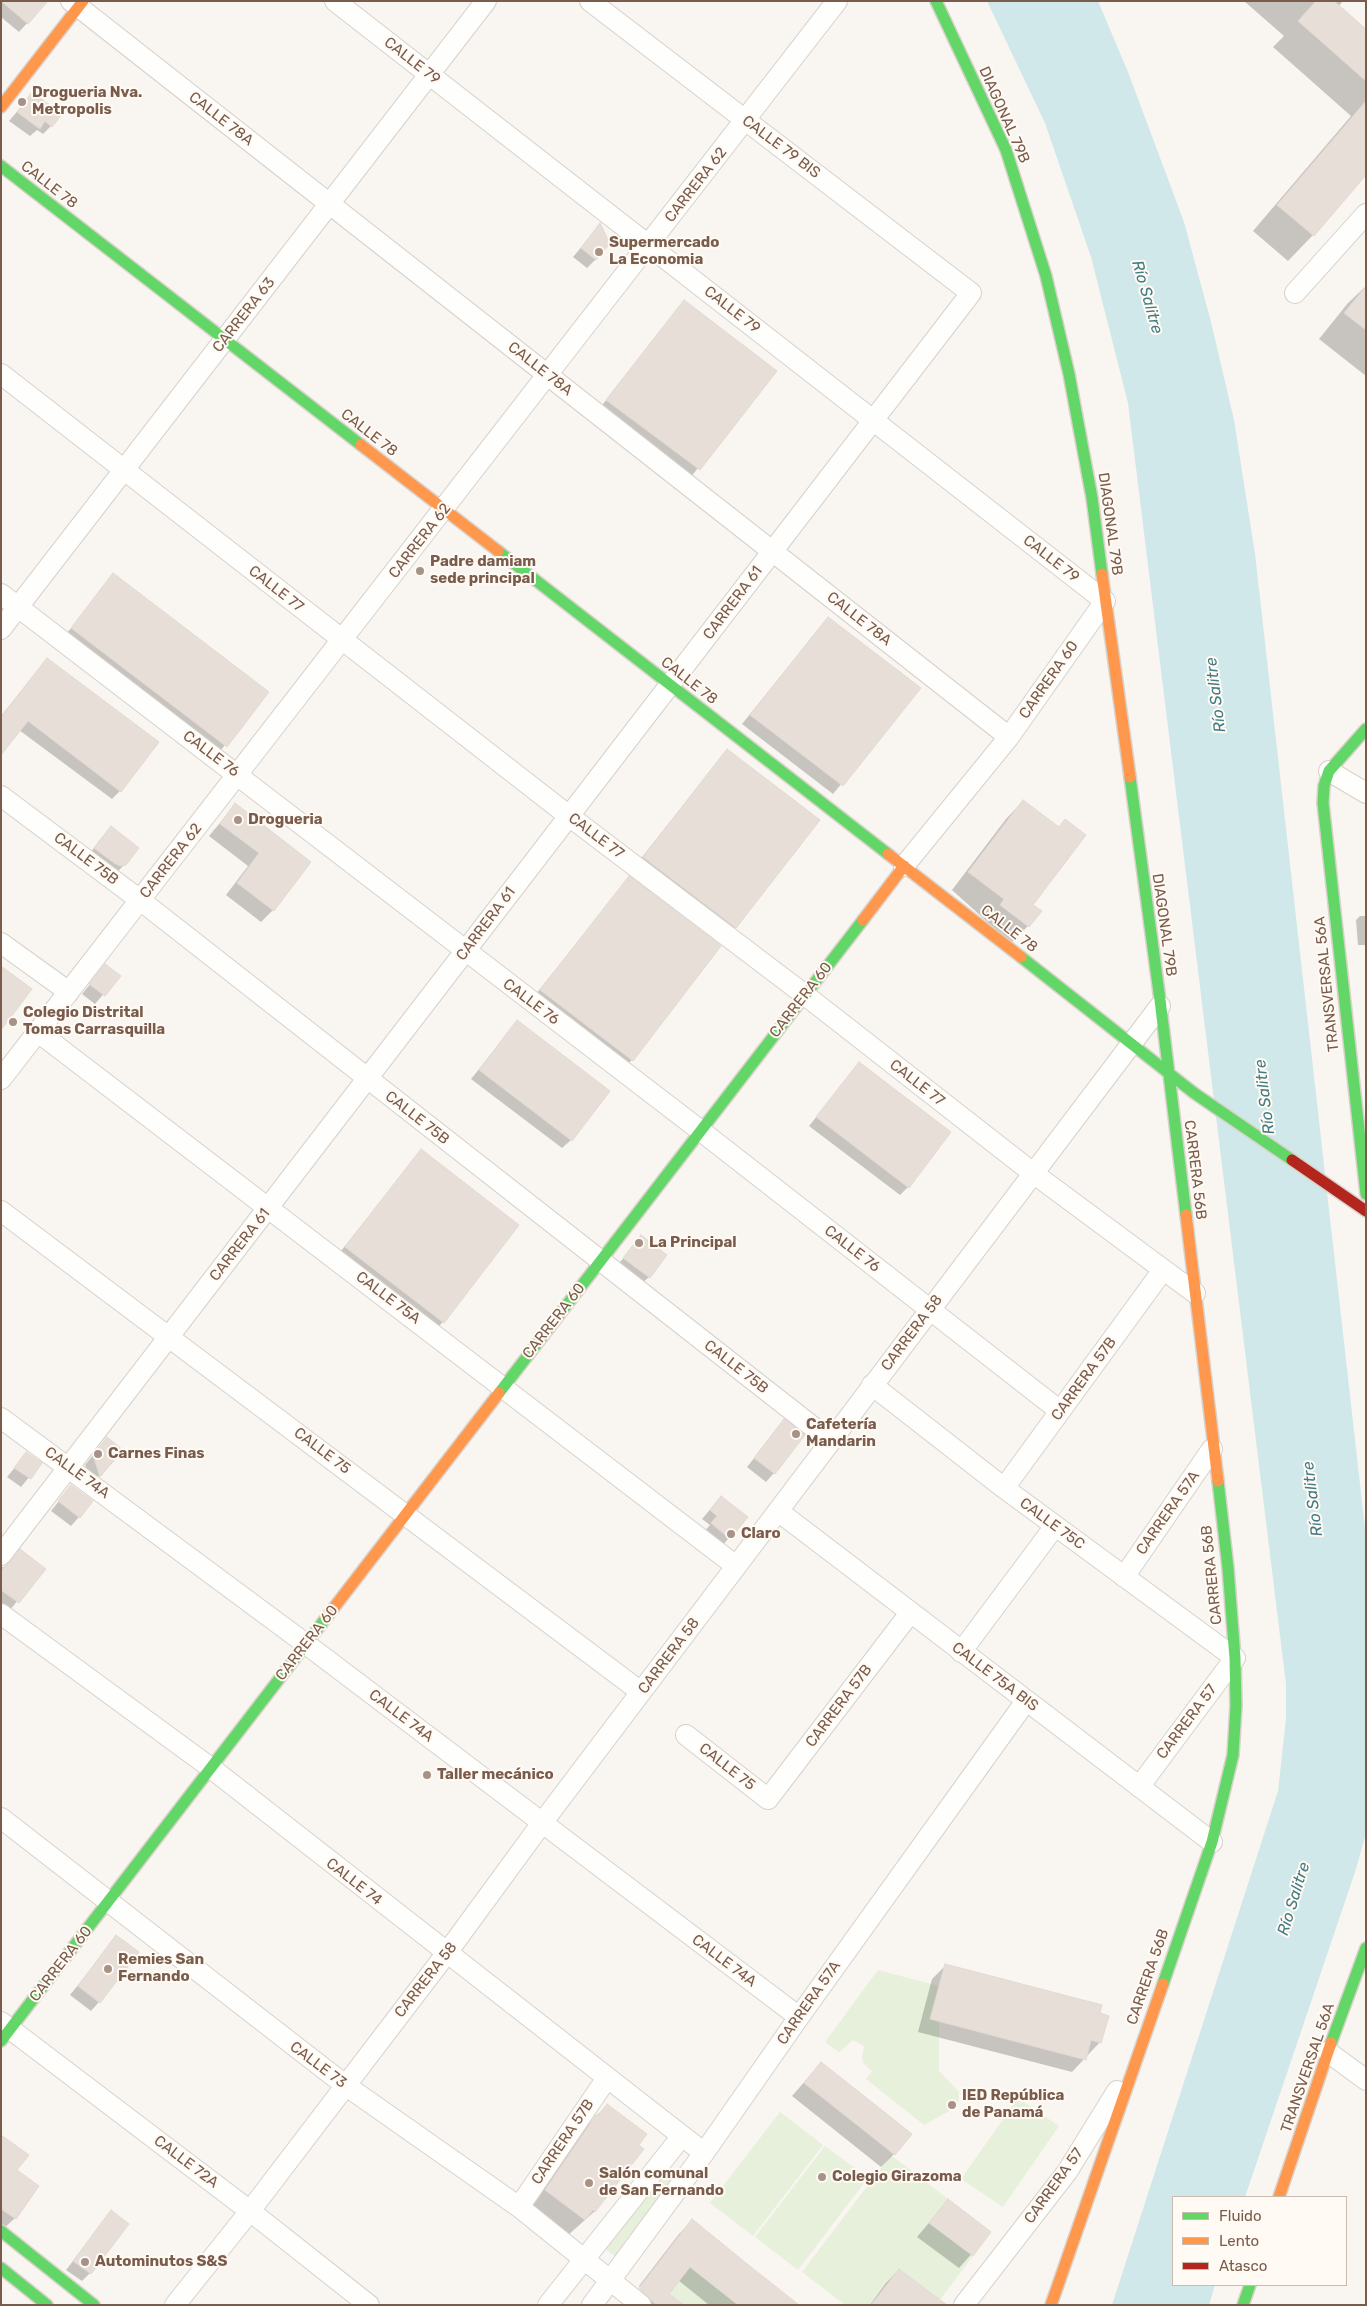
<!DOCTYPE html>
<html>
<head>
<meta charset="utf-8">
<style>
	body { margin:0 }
	#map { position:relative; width:1367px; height:2306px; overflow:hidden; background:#f9f5f0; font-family:Rubik,sans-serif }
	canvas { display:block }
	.frame { position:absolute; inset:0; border:2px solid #7a5c4d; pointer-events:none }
	.legend { position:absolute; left:1172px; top:2196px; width:175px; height:90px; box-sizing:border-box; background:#fffaf3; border:1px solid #cabbb1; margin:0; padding:6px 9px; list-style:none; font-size:15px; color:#7a5c4d }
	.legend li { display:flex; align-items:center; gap:10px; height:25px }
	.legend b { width:25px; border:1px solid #cabbb1 }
</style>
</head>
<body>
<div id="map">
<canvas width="1367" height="2306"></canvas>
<div class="frame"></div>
<ul class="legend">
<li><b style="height:6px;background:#63d668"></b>Fluido</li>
<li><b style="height:6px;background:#ff974d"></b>Lento</li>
<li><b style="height:6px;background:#b3261e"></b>Atasco</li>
</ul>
</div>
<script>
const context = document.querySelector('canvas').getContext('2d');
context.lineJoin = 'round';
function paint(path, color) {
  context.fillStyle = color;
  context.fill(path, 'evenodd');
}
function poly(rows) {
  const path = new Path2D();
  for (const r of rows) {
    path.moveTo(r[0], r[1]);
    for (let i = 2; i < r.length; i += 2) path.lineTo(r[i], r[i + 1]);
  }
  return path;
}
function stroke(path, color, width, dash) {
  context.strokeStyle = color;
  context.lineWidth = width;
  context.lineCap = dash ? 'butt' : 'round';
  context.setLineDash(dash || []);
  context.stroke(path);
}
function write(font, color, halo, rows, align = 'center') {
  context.font = font + ' Rubik,sans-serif';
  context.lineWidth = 4;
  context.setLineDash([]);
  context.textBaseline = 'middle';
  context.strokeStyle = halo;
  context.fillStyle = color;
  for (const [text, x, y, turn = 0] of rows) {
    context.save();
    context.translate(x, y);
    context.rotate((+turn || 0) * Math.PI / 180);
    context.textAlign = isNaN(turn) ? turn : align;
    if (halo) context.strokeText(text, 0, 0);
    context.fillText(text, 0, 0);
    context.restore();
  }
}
const green = poly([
	[878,1970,939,1986,939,2071,959,2092,958,2106,924,2125,866,2079,872,2071,864,2064,862,2058,864,2046,853,2040,839,2052,825,2042],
	[1018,2098,1059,2126,1003,2207,961,2179],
	[780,2112,823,2145,753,2236,710,2203],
	[825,2146,868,2178,798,2270,755,2237],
	[891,2155,948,2199,929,2223,973,2256,936,2305,935,2296,900,2269,871,2305,845,2305,802,2272],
	[666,2166,678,2176,616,2257,603,2247],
	[690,2267,738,2305,684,2305,669,2294]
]);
const water = poly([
	[987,1,1098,1,1128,72,1184,222,1211,322,1234,420,1255,554,1366,1537,1366,1833,1356,1869,1245,2197,1173,2197,1173,2285,1215,2285,1209,2305,1112,2305,1278,1791,1286,1719,1286,1684,1128,403,1091,257,1045,123]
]);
const shadow = poly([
	[1,1,35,1,42,7,19,32,1,17],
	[1244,1,1343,1,1338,7,1366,31,1366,174,1313,235,1288,261,1253,231,1351,116,1273,47,1284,36],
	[32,94,51,126,43,134,37,130,30,136,9,121],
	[600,225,596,259,587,268,573,257],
	[1366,286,1366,376,1319,339,1348,303],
	[684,302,775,371,690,478,599,409],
	[114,575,267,692,217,755,63,638],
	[828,618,920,688,833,794,742,724],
	[47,659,120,791,112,799,19,730,1,753,1,716],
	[727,750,735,927,726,935,635,866],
	[1023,801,1058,828,1065,821,1031,905,1028,926,1011,943,952,890,1006,819],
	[235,805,309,863,273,910,261,922,226,895,248,866,209,836],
	[103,836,125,864,116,873,87,857],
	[629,878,632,1060,623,1068,532,999],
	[1360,916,1366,916,1366,945,1358,945,1356,920],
	[105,966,119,976,95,1004,82,994],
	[517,1022,571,1140,562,1148,471,1079],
	[859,1064,908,1187,900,1195,809,1126],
	[421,1151,443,1322,435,1330,337,1256],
	[641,1237,649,1277,640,1285,616,1267],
	[784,1421,774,1473,766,1482,747,1467],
	[107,1438,121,1450,92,1484,85,1465],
	[27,1453,40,1464,21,1487,7,1477],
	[71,1486,79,1517,71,1526,51,1511],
	[721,1497,729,1538,721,1547,703,1533,710,1525,702,1519],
	[1,1567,44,1569,9,1611,1,1605],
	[117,1937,99,2002,91,2011,70,1995],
	[945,1966,1098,2014,1100,2042,1072,2072,918,2032,932,1979],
	[821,2063,894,2154,881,2167,792,2096],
	[607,2105,595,2211,566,2237,528,2208,579,2134],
	[1,2143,15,2170,38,2186,15,2218,1,2231],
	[948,2200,990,2233,959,2268,917,2237],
	[111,2212,90,2273,82,2281,66,2270],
	[692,2221,797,2305,709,2305,678,2280,660,2304,639,2286,679,2234],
	[899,2270,926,2305,870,2305,886,2283],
	[637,2288,657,2305,631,2305,627,2302]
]);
const building = poly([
	[1,1,48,1,28,24,1,1],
	[1316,1,1334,1,1366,29,1366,81,1298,21,1316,1],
	[32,92,62,114,52,127,45,121,40,129,17,112,32,92],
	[1366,101,1366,175,1314,236,1277,205,1366,101],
	[600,223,608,240,608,246,596,260,581,248,600,223],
	[1366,286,1366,330,1344,313,1366,286],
	[684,300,777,371,700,470,606,400,684,300],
	[113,573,269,692,227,747,71,628,113,573],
	[828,617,921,688,843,786,750,715,828,617],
	[47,658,159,742,121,792,28,721,1,755,1,717,47,658],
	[727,749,820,820,736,928,643,857,727,749],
	[1023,800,1059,827,1065,819,1086,835,1033,905,1042,911,1029,927,1000,905,1004,899,968,872,1023,800],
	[235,803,311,862,274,911,237,883,259,853,220,824,235,803],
	[111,826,139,848,126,865,120,866,114,863,94,848,111,826],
	[629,876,721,946,633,1061,540,990,629,876],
	[105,964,121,976,105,996,89,984,105,964],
	[1,966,32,989,1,1030,1,966],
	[517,1020,610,1091,572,1141,479,1070,517,1020],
	[859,1062,951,1132,909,1188,816,1117,859,1062],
	[421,1149,519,1225,444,1323,345,1247,421,1149],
	[641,1235,667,1255,650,1278,623,1258,641,1235],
	[784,1419,805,1435,775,1474,754,1458,784,1419],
	[107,1437,123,1450,100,1477,93,1455,107,1437],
	[26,1452,42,1463,31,1479,14,1468,26,1452],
	[71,1485,93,1501,80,1518,58,1501,71,1485],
	[721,1496,748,1517,730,1539,711,1523,717,1516,710,1510,721,1496],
	[20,1549,46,1569,19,1603,1,1590,1,1571,20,1549],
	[116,1935,139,1952,100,2003,78,1986,116,1935],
	[945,1964,1102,2005,1100,2013,1109,2016,1101,2043,1091,2040,1086,2060,930,2019,945,1964],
	[821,2062,912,2134,895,2155,804,2083,821,2062],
	[607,2104,647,2134,639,2145,644,2149,595,2212,593,2210,585,2220,545,2190,596,2115,598,2116,607,2104],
	[1,2135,29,2155,17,2170,39,2186,16,2219,1,2209,1,2135],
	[948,2199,991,2232,973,2256,929,2223,948,2199],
	[111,2210,129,2224,91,2274,73,2261,111,2210],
	[692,2219,746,2263,799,2305,738,2305,690,2267,669,2294,684,2305,657,2305,652,2301,639,2288,692,2219],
	[899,2269,947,2305,871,2305,899,2269]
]);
const street = poly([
	[71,1,1009,737],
	[335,1,1105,601,1009,737,904,866],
	[1295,293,1366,214],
	[1,374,569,816,805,995,1033,1173,1195,1293],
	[1,594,701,1131,1060,1411],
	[1,629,486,1],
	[1329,771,1366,793],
	[1,796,140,900,831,1441],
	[1,943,69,992],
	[38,1032,736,1566],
	[1,1079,837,1],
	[1,1211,641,1692],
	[872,1385,1004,1488,1235,1658,1139,1787],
	[1,1418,306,1644,799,2017],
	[1004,1488,1163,1270],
	[778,1511,1212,1842],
	[1,1555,971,293,590,1],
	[1124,1577,1212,1449],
	[1,1614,211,1768,704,2153],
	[961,1652,1055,1526],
	[686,1735,768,1799,910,1613],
	[1,1818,345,2085,519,2207,641,2305],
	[1,2022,250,2211,369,2305],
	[1328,2052,1366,2080],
	[519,2207,607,2078],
	[175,2305,250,2211,446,1954,542,1823,1160,1006],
	[548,2305,682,2136],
	[592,2305,704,2153,799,2017,1026,1701],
	[964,2305,1067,2172,1117,2091]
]);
const fast = poly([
	[936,1,1006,150,1046,276,1069,374,1092,498,1102,574],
	[1,166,361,445],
	[498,551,888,854],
	[1366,729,1329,771,1324,786,1323,803,1366,1194],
	[1130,777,1160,1000,1186,1215],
	[1021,957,1194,1093,1292,1160],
	[499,1393,863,920],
	[1163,1984,1212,1842,1233,1755,1236,1706,1235,1658,1228,1568,1218,1481],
	[1,2041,326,1618],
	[1331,2043,1366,1948],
	[1,2231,94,2305],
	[1,2268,47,2305],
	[1243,2305,1250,2285]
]);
const slow = poly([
	[1,107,83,1],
	[361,445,498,551],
	[1102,574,1130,777],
	[888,854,1021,957],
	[863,920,904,866],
	[1186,1215,1218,1481],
	[326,1618,499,1393],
	[1279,2197,1331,2043],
	[1051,2305,1163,1984]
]);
const jam = poly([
	[1292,1160,1366,1211]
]);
const markers = [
	[22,102,5,"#a69286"],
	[599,252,5,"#a69286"],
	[420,571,5,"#a69286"],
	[238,820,5,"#a69286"],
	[13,1022,5,"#a69286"],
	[639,1243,5,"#a69286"],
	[796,1434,5,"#a69286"],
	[98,1454,5,"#a69286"],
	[731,1534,5,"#a69286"],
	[427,1775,5,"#a69286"],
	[108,1969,5,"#a69286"],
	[952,2105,5,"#a69286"],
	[822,2177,5,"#a69286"],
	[589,2183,5,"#a69286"],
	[85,2262,5,"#a69286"]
];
const streetNames = [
	["CALLE 79",412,61,38],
	["DIAGONAL 79B",1004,115,66],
	["CALLE 78A",221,119,38],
	["CALLE 79 BIS",781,147,37],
	["CALLE 78",49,185,38],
	["CARRERA 62",696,185,-52],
	["CALLE 79",732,310,38],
	["CARRERA 63",244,315,-52],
	["CALLE 78A",540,369,38],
	["CALLE 78",369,433,38],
	["DIAGONAL 79B",1110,524,82],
	["CARRERA 62",420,541,-52],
	["CALLE 79",1051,559,38],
	["CALLE 77",276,589,38],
	["CARRERA 61",733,603,-53],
	["CALLE 78A",859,619,38],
	["CARRERA 60",1049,680,-55],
	["CALLE 78",689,681,38],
	["CALLE 76",211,754,37],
	["CALLE 77",596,836,37],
	["CALLE 75B",86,859,37],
	["CARRERA 62",171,861,-52],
	["CARRERA 61",486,924,-53],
	["DIAGONAL 79B",1164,925,82],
	["CALLE 78",1009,929,38],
	["TRANSVERSAL 56A",1327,984,-96],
	["CARRERA 60",801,1000,-52],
	["CALLE 76",531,1002,37],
	["CALLE 77",917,1083,38],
	["CALLE 75B",417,1118,38],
	["CARRERA 56B",1195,1170,83],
	["CARRERA 61",240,1245,-52],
	["CALLE 76",852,1249,38],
	["CALLE 75A",388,1298,37],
	["CARRERA 60",554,1321,-52],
	["CARRERA 58",912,1333,-53],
	["CALLE 75B",736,1367,38],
	["CARRERA 57B",1084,1379,-54],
	["CALLE 75",322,1451,37],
	["CALLE 74A",77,1473,36],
	["CARRERA 57A",1168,1513,-55],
	["CALLE 75C",1052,1524,36],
	["CARRERA 56B",1212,1575,-96],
	["CARRERA 60",307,1643,-52],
	["CARRERA 58",669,1656,-53],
	["CALLE 75A BIS",995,1677,37],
	["CARRERA 57B",839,1706,-53],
	["CALLE 74A",401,1716,37],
	["CARRERA 57",1187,1722,-53],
	["CALLE 75",727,1767,38],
	["CALLE 74",354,1882,38],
	["CALLE 74A",724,1961,37],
	["CARRERA 60",61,1964,-52],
	["CARRERA 56B",1148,1977,-71],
	["CARRERA 58",426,1980,-52],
	["CARRERA 57A",809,2003,-55],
	["CALLE 73",318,2065,37],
	["TRANSVERSAL 56A",1308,2068,-71],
	["CARRERA 57B",563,2142,-56],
	["CALLE 72A",186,2162,37],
	["CARRERA 57",1054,2186,-54]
];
const poiNames = [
	["Drogueria Nva.",32,93],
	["Metropolis",32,110],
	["Supermercado",609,243],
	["La Economia",609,260],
	["Padre damiam",430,562],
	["sede principal",430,579],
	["Drogueria",248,820],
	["Colegio Distrital",23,1013],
	["Tomas Carrasquilla",23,1030],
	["La Principal",649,1243],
	["Cafetería",806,1425],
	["Mandarin",806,1442],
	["Carnes Finas",108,1454],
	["Claro",741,1534],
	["Taller mecánico",437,1775],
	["Remies San",118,1960],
	["Fernando",118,1977],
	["IED República",962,2096],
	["de Panamá",962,2113],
	["Salón comunal",599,2174],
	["de San Fernando",599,2191],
	["Colegio Girazoma",832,2177],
	["Autominutos S&S",95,2262]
];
const waterNames = [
	["Río Salitre",1147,297,74],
	["Río Salitre",1216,695,-97],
	["Río Salitre",1265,1097,-97],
	["Río Salitre",1313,1499,-97],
	["Río Salitre",1294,1899,-73]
];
paint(green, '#e7f0db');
paint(water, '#d0e8ea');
paint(shadow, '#0003');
paint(building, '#e6ded7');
stroke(building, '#e2d8d2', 1);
stroke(street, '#d7d1cb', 22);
stroke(fast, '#d9d2cb', 14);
stroke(slow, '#d9d2cb', 14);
stroke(jam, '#d9d2cb', 14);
stroke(street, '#fefefd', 20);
stroke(fast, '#63d668', 11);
stroke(slow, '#ff974d', 11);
stroke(jam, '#b3261e', 11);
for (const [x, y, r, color] of markers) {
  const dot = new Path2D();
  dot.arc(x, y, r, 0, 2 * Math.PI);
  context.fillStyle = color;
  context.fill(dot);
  stroke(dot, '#fffaf3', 2);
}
write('15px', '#7a5c4d', '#fffaf3', streetNames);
write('bold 15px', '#7a5c4d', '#fffaf3', poiNames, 'left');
write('italic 16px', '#437c86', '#fffaf3', waterNames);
</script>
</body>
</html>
